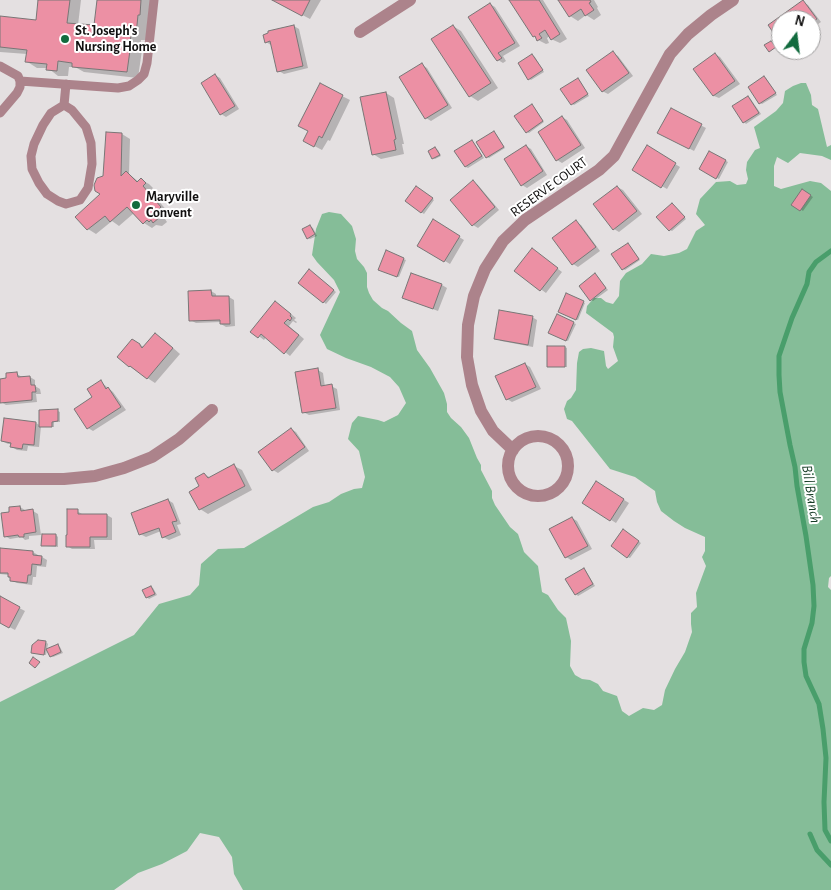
<!DOCTYPE html>
<html>
<head>
<meta charset="utf-8">
<style>
	body { margin:0 }
	#map { position:relative; width:831px; height:890px; overflow:hidden; background:#e4e0e1; font-family:"Alegreya Sans",sans-serif }
	canvas { display:block }
	.north { position:absolute; left:771px; top:10px; width:50px; height:50px; box-sizing:border-box; background:#fff; border:1px solid #a09f9f; border-radius:50%; rotate:15deg; font-size:14px; font-weight:700; line-height:20px; text-align:center; color:#111010 }
	.north::after { content:''; display:block; margin:auto; width:18px; height:22px; background:#126b3e; clip-path:polygon(50% 0,100% 100%,50% 72%,0 100%) }
</style>
</head>
<body>
<div id="map">
<canvas width="831" height="890"></canvas>
<div class="north">N</div>
</div>
<script>
const context = document.querySelector('canvas').getContext('2d');
context.lineJoin = 'round';
function paint(path, color) {
  context.fillStyle = color;
  context.fill(path, 'evenodd');
}
function poly(rows) {
  const path = new Path2D();
  for (const r of rows) {
    if (r.length === 3) {
      path.moveTo(r[0] + r[2], r[1]);
      path.arc(r[0], r[1], r[2], 0, 2 * Math.PI);
      continue;
    }
    path.moveTo(r[0], r[1]);
    for (let i = 2; i < r.length; i += 2) path.lineTo(r[i], r[i + 1]);
  }
  return path;
}
function stroke(path, color, width, dash) {
  context.strokeStyle = color;
  context.lineWidth = width;
  context.lineCap = dash ? 'butt' : 'round';
  context.setLineDash(dash || []);
  context.stroke(path);
}
function write(font, color, halo, rows, align = 'center') {
  context.font = font + ' "Alegreya Sans",sans-serif';
  context.lineWidth = 4;
  context.setLineDash([]);
  context.textBaseline = 'middle';
  context.strokeStyle = halo;
  context.fillStyle = color;
  for (const [text, x, y, turn = 0] of rows) {
    context.save();
    context.translate(x, y);
    context.rotate((+turn || 0) * Math.PI / 180);
    context.textAlign = isNaN(turn) ? turn : align;
    if (halo) context.strokeText(text, 0, 0);
    context.fillText(text, 0, 0);
    context.restore();
  }
}
const green = poly([
	[801,83,806,83,811,95,812,105,818,109,827,147,831,145,831,160,822,156,800,153,788,163,777,157,774,166,774,186,781,189,810,181,821,183,831,191,831,576,829,578,828,587,831,590,831,890,243,890,234,874,232,857,219,837,200,833,187,851,162,864,138,873,114,890,0,890,0,702,134,635,159,604,190,595,199,585,201,564,218,549,244,548,313,507,329,502,341,494,354,489,362,488,365,477,359,451,348,439,352,423,358,416,378,420,384,422,398,415,406,403,399,387,390,377,371,367,346,358,327,349,320,335,340,292,334,280,317,262,312,255,316,229,322,214,329,212,341,214,352,226,356,239,355,251,357,259,364,267,367,273,367,287,369,293,373,300,382,308,388,311,401,323,412,331,417,350,430,368,444,393,447,404,447,412,451,418,461,427,469,438,477,458,481,465,481,470,492,491,492,498,495,505,510,527,518,534,524,552,538,566,542,592,548,595,558,610,566,618,571,641,570,666,575,675,582,679,590,680,598,684,603,691,617,696,622,711,629,716,643,708,654,710,662,705,665,690,675,669,685,652,692,632,691,624,691,613,697,607,696,593,706,566,702,557,705,551,705,537,685,528,674,521,661,511,657,502,655,491,635,477,610,469,572,421,567,419,564,409,567,401,571,398,576,390,577,363,579,352,583,349,591,348,604,351,606,366,608,369,618,361,613,347,614,337,613,333,586,313,587,306,594,298,601,298,606,302,613,304,619,296,620,281,626,273,642,264,651,254,664,256,679,253,687,249,696,231,705,225,696,214,700,199,716,182,730,181,737,185,746,184,748,179,746,170,747,162,755,150,760,148,754,127,776,111,783,103,785,91,793,86]
]);
const shadow = poly([
	[39,0,81,0,78,25,95,27,98,0,150,0,146,40,141,40,140,49,142,50,138,78,84,72,75,67,69,67,68,76,58,76,48,68,37,68,26,61,27,54,0,52,0,17,37,21],
	[274,0,321,0,310,19],
	[511,0,543,0,567,39,560,43,551,39,550,36,547,38,549,43,546,44,538,40,534,36],
	[559,0,594,0,598,7,597,8,601,15,594,20,586,15,578,21,570,16],
	[803,2,808,5,821,22,811,29,811,20,781,20,781,42,769,25],
	[490,4,495,7,520,46,503,56,506,61,503,63,498,60],
	[294,26,299,29,308,68,284,74,279,71,271,45,266,42],
	[453,26,461,31,498,88,478,101,470,96,433,40],
	[613,53,618,56,633,76,608,94,602,91],
	[715,54,720,57,740,84,719,98,714,96,695,69],
	[532,55,535,57,544,72,531,80,529,79],
	[422,65,427,68,452,108,431,121,426,118],
	[215,75,220,78,239,109,226,117,221,114],
	[764,77,766,78,777,95,762,104,760,103],
	[578,79,580,81,589,96,574,105,572,104],
	[386,93,394,98,404,144,402,144,404,154,381,159,373,154],
	[342,96,350,100,330,141,328,140,322,150,305,141],
	[748,97,750,98,761,114,746,124,744,122,734,107],
	[534,107,544,122,529,133,527,132],
	[671,110,706,128,694,151,664,135],
	[562,117,567,120,585,148,562,163,557,160],
	[494,132,496,134,505,148,489,158,487,157],
	[107,134,122,134,130,139,129,174,139,182,141,180,149,184,153,188,150,191,169,213,165,215,167,217,165,219,167,222,162,226,156,225,152,228,144,223,134,213,119,226,112,221,96,234,88,229,77,217,102,194,104,177],
	[472,142,474,143,484,158,468,168,466,167],
	[526,146,531,149,547,175,527,188,522,185],
	[647,147,680,167,667,189,634,170],
	[435,148,438,150,441,156,435,159,433,158],
	[710,152,728,162,719,179,701,169],
	[473,182,478,185,499,210,478,228,473,225],
	[617,187,623,190,642,214,619,232,614,229,595,204],
	[419,188,434,200,424,214,421,212],
	[803,191,813,197,803,211,793,204],
	[674,206,686,219,672,231,670,230],
	[433,221,464,240,450,264,418,245],
	[576,222,581,225,600,251,578,267,573,264],
	[310,226,313,228,317,236,310,239,308,238],
	[628,244,630,246,640,260,625,270,623,269],
	[387,252,406,260,399,277,382,271],
	[537,253,562,272,546,293,516,271],
	[312,272,336,292,326,304,300,283],
	[595,274,608,290,593,301,591,300],
	[442,285,447,288,438,311,409,300],
	[211,291,216,294,216,297,229,297,234,300,235,326,226,327,221,324,221,322,196,323,190,320],
	[567,294,585,303,578,320,560,311],
	[276,302,296,318,294,320,297,322,296,323,293,321,289,326,304,339,290,356,266,337,264,340,252,331],
	[557,316,576,324,568,341,550,332],
	[532,317,537,320,533,347,501,341,496,338],
	[155,335,163,339,180,354,155,383,129,366,132,340,144,347],
	[565,347,567,348,567,367,550,367,548,366],
	[525,364,530,367,541,389,512,402,507,399],
	[318,370,323,373,325,387,331,386,337,389,340,410,309,415,303,412],
	[17,374,22,377,22,378,30,377,35,380,35,386,40,389,41,394,36,394,37,402,6,405,1,402,0,380,8,379],
	[101,382,113,392,126,410,93,431,88,428,94,398],
	[58,411,60,412,60,422,54,422,54,427,43,427,41,426,39,447,28,446,27,451,17,450,12,447,12,444,8,444,2,441,36,423,41,426],
	[291,429,296,432,309,451,278,473,273,470,260,452],
	[234,466,242,470,252,490,208,514,200,509,201,487,204,474,211,478],
	[597,483,629,503,616,523,584,503],
	[168,500,173,503,181,524,177,525,181,535,169,540,163,537,161,531,146,537,140,534],
	[20,507,25,510,25,512,33,511,38,514,41,535,29,536,29,539,25,540,22,537,10,539,5,536,11,513],
	[77,511,82,514,82,515,107,515,112,518,112,540,94,540,95,549,72,549,67,546],
	[572,518,577,521,592,549,571,560,566,557],
	[624,531,641,543,630,558,627,557],
	[43,535,56,535,58,537,58,547,45,546,42,545],
	[0,550,33,552,38,555,38,556,42,557,47,560,46,567,37,566,36,577,33,577,32,585,17,583,11,580,12,578,9,577,9,575,0,574],
	[584,569,586,571,595,586,578,596,576,594,567,579],
	[151,587,153,588,157,595,149,599,147,597],
	[0,598,25,611,15,630,0,622],
	[46,642,48,644,46,655,35,653],
	[58,646,60,647,63,653,53,657,51,656]
]);
const stream = poly([
	[831,251,816,262,809,272,807,284,792,318,779,356,779,375,780,392,790,445,795,467,797,486,806,536,813,585,814,606,812,623,804,649,804,662,806,676,819,704,823,729,826,758,824,802,825,830,831,841],
	[810,834,817,850,831,865]
]);
const building = poly([
	[38,0,70,0,67,23,94,25,97,0,141,0,140,15,138,15,136,35,131,35,130,43,131,43,127,72,72,67,72,63,58,61,57,71,46,70,47,64,25,62,27,50,0,47,0,16,36,20,38,0],
	[272,0,310,0,302,16,272,0],
	[509,0,539,0,560,34,551,40,545,30,539,34,542,38,537,41,535,36,533,37,509,0],
	[558,0,590,0,591,2,589,3,594,10,585,16,581,9,569,17,558,0],
	[803,0,817,19,811,23,811,20,781,20,781,44,768,25,803,0],
	[490,3,515,43,498,53,502,58,497,61,494,57,468,17,490,3],
	[294,25,303,66,277,72,270,41,265,43,263,35,268,33,268,31,294,25],
	[453,25,491,83,469,97,431,39,453,25],
	[771,41,776,47,769,52,764,45,771,41],
	[613,51,629,73,602,92,586,70,613,51],
	[715,53,735,81,713,96,693,69,715,53],
	[532,54,543,70,528,80,518,63,532,54],
	[422,63,448,105,425,119,399,77,422,63],
	[215,74,235,106,220,115,201,83,215,74],
	[764,76,776,93,759,104,748,87,764,76],
	[578,78,588,94,571,105,560,89,578,78],
	[320,83,343,95,322,138,319,136,314,147,303,141,308,131,298,126,320,83],
	[386,92,396,139,394,140,396,150,372,155,360,97,386,92],
	[748,96,759,113,743,123,732,106,748,96],
	[532,104,543,121,526,133,514,116,532,104],
	[671,108,702,124,689,149,657,133,671,108],
	[562,116,581,145,556,161,538,132,562,116],
	[494,131,504,147,486,158,476,142,494,131],
	[106,132,122,133,121,176,126,171,137,182,141,178,146,183,143,186,161,207,158,210,160,212,158,214,160,217,153,223,151,220,149,222,147,220,143,224,127,207,110,222,105,216,87,230,75,217,100,194,95,191,94,185,97,178,103,176,106,132],
	[472,140,482,156,465,167,454,151,472,140],
	[526,145,543,171,521,186,504,159,526,145],
	[647,145,676,163,661,188,632,170,647,145],
	[435,147,440,155,432,159,428,151,435,147],
	[709,151,726,160,716,179,699,169,709,151],
	[473,180,495,207,472,226,450,200,473,180],
	[416,186,433,198,421,213,405,201,416,186],
	[617,186,637,211,613,230,593,204,617,186],
	[802,189,811,195,800,211,791,205,802,189],
	[672,203,685,217,669,231,656,217,672,203],
	[433,219,460,236,444,262,417,246,433,219],
	[576,220,596,247,572,265,552,238,576,220],
	[310,225,315,234,307,239,302,229,310,225],
	[628,243,639,259,622,270,611,254,628,243],
	[532,248,558,268,540,291,514,271,532,248],
	[386,250,404,258,397,277,378,270,386,250],
	[309,269,334,290,323,303,298,283,309,269],
	[411,273,442,284,433,309,402,298,411,273],
	[595,273,606,288,590,301,579,286,595,273],
	[211,290,212,296,229,296,230,324,220,324,220,320,189,321,188,291,211,290],
	[566,293,584,301,576,320,558,312,566,293],
	[275,301,291,314,290,316,292,318,290,321,288,319,284,323,299,335,284,354,261,334,258,338,250,332,275,301],
	[499,310,533,316,528,345,494,339,499,310],
	[557,314,574,322,566,341,548,333,557,314],
	[155,333,173,348,147,379,130,366,129,367,117,357,132,339,140,344,140,345,142,348,155,333],
	[547,346,565,346,565,367,547,367,547,346],
	[525,363,536,387,506,400,495,376,525,363],
	[318,368,321,386,332,384,336,408,302,413,295,372,318,368],
	[17,372,18,377,30,376,31,385,35,385,36,392,32,392,32,400,0,403,0,379,6,378,6,373,17,372],
	[101,380,106,389,108,387,121,407,87,429,74,409,92,397,87,389,101,380],
	[58,409,58,421,52,422,52,427,39,427,39,410,58,409],
	[4,418,36,422,34,445,23,444,22,449,10,447,11,443,1,441,4,418],
	[291,428,305,447,272,471,258,452,291,428],
	[234,464,245,486,199,510,189,492,199,486,195,478,204,473,208,478,234,464],
	[596,481,624,499,610,521,582,503,596,481],
	[168,499,177,521,172,522,176,532,162,538,159,528,139,535,131,513,168,499],
	[20,506,21,511,33,509,36,532,24,534,24,537,19,537,18,535,4,537,1,513,9,512,9,507,20,506],
	[67,509,78,509,78,514,107,514,107,537,90,537,90,547,66,547,66,535,67,535,67,509],
	[572,517,588,546,565,558,549,529,572,517],
	[623,529,639,541,627,558,611,546,623,529],
	[42,534,56,534,56,546,41,546,42,534],
	[0,548,33,551,33,555,42,556,41,565,32,564,31,575,28,575,27,583,10,581,10,577,8,577,8,573,0,573,0,548],
	[584,568,593,584,575,595,565,579,584,568],
	[151,586,155,594,146,598,142,590,151,586],
	[0,596,20,607,9,628,0,623,0,596],
	[38,640,46,641,44,655,31,653,32,645,38,640],
	[58,644,61,652,50,657,46,649,58,644],
	[33,657,40,662,35,668,29,663,33,657]
]);
const lane = poly([
	[0,66,18,76,20,81,20,87,17,93,0,113],
	[20,81,118,88,129,86,138,80,144,74,147,63,154,0],
	[64,105,72,110,86,127,91,143,92,164,88,188,80,200,66,204,58,201,47,194,39,183,32,169,31,156,34,144,43,125,51,113,64,105,66,84]
]);
const street = poly([
	[360,32,410,0],
	[538,466,30],
	[513,450,493,431,481,411,472,385,467,357,468,325,474,296,485,269,503,241,525,220,599,170,614,156,670,54,688,34,711,15,733,0],
	[0,479,64,479,95,476,124,468,152,457,179,439,212,410]
]);
const markers = [
	[65,39,5,"#126b3e"],
	[136,205,5,"#126b3e"]
];
const poiNames = [
	["St. Joseph's",75,31],
	["Nursing Home",75,47],
	["Maryville",146,197],
	["Convent",146,213]
];
const streetNames = [
	["RESERVE COURT",549,187,-36]
];
const waterNames = [
	["Bill Branch",811,494,81]
];
paint(green, '#85bd98');
paint(shadow, '#0003');
stroke(stream, '#499e6b', 5);
paint(building, '#ec90a4');
stroke(building, '#797676', 1);
stroke(lane, '#ac838b', 9);
stroke(street, '#ac838b', 12);
for (const [x, y, r, color] of markers) {
  const dot = new Path2D();
  dot.arc(x, y, r, 0, 2 * Math.PI);
  context.fillStyle = color;
  context.fill(dot);
  stroke(dot, '#fff', 2);
}
write('bold 14px', '#111010', '#fff', poiNames, 'left');
write('14px', '#111010', '#fff', streetNames);
write('italic 15px', '#173c26', '#fff', waterNames);
</script>
</body>
</html>
